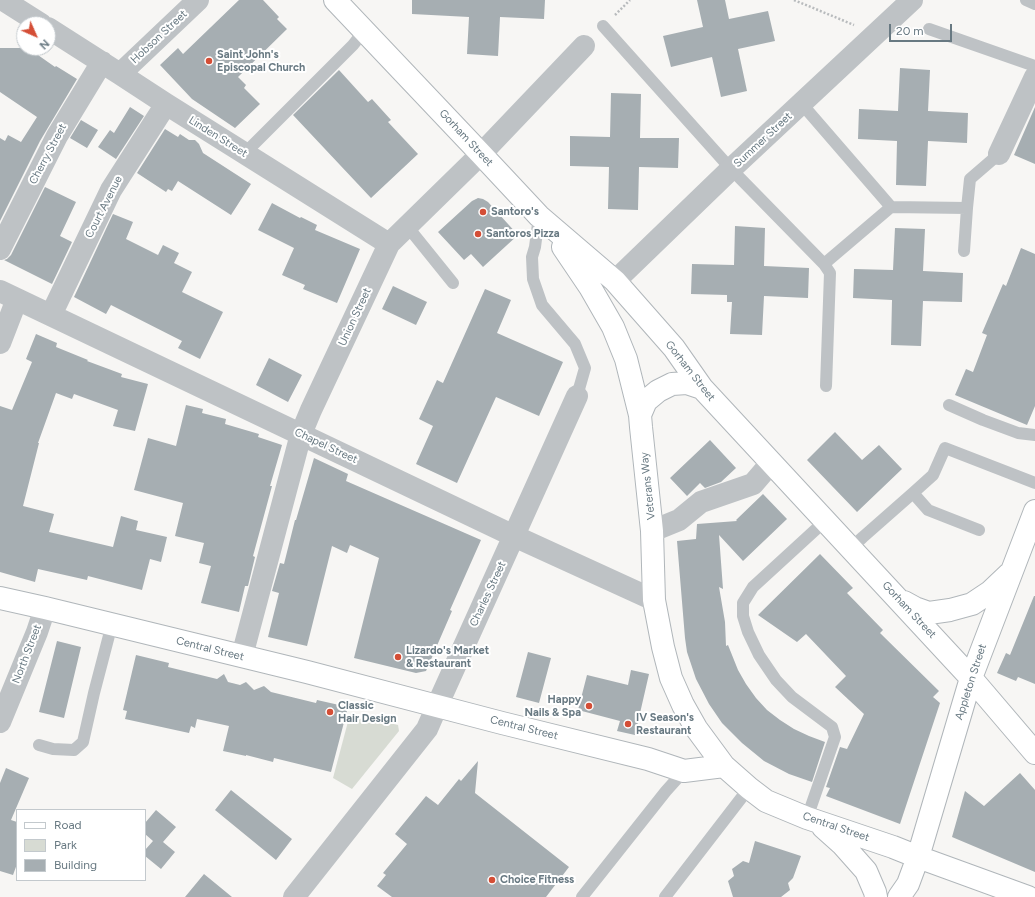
<!DOCTYPE html>
<html>
<head>
<meta charset="utf-8">
<style>
	body { margin:0 }
	#map { position:relative; width:1035px; height:897px; overflow:hidden; background:#f7f6f4; font-family:Figtree,sans-serif }
	canvas { display:block }
	.legend { position:absolute; left:16px; top:809px; width:130px; height:72px; box-sizing:border-box; background:#fff; border:1px solid #c3c9cd; margin:0; padding:5px 7px; list-style:none; font-size:12px; color:#687982 }
	.legend li { display:flex; align-items:center; gap:8px; height:20px }
	.legend b { width:20px; border:1px solid #c3c9cd }
	.north { position:absolute; left:16px; top:16px; width:40px; height:40px; box-sizing:border-box; background:#fff; border:1px solid #c3c9cd; border-radius:50%; rotate:135deg; font-size:11px; font-weight:700; line-height:16px; text-align:center; color:#687982 }
	.north::after { content:''; display:block; margin:auto; width:14px; height:18px; background:#d44e36; clip-path:polygon(50% 0,100% 100%,50% 72%,0 100%) }
	.scale { position:absolute; left:889px; top:24px; width:63px; height:18px; box-sizing:border-box; border:2px solid #687982; border-top:0; padding-left:5px; font-size:12px; line-height:14px; white-space:nowrap; color:#687982; -webkit-text-stroke:3px #fff; paint-order:stroke }
</style>
</head>
<body>
<div id="map">
<canvas width="1035" height="897"></canvas>
<ul class="legend">
<li><b style="height:5px;background:#fff"></b>Road</li>
<li><b style="height:11px;background:#d7dbd3"></b>Park</li>
<li><b style="height:11px;background:#a6aeb2"></b>Building</li>
</ul>
<div class="north">N</div>
<div class="scale">20 m</div>
</div>
<script>
const context = document.querySelector('canvas').getContext('2d');
context.lineJoin = 'round';
function paint(path, color) {
  context.fillStyle = color;
  context.fill(path, 'evenodd');
}
function poly(rows) {
  const path = new Path2D();
  for (const r of rows) {
    path.moveTo(r[0], r[1]);
    for (let i = 2; i < r.length; i += 2) path.lineTo(r[i], r[i + 1]);
  }
  return path;
}
function stroke(path, color, width, dash) {
  context.strokeStyle = color;
  context.lineWidth = width;
  context.lineCap = dash ? 'butt' : 'round';
  context.setLineDash(dash || []);
  context.stroke(path);
}
function write(font, color, halo, rows, align = 'center') {
  context.font = font + ' Figtree,sans-serif';
  context.lineWidth = 4;
  context.setLineDash([]);
  context.textBaseline = 'middle';
  context.strokeStyle = halo;
  context.fillStyle = color;
  for (const [text, x, y, turn = 0] of rows) {
    context.save();
    context.translate(x, y);
    context.rotate((+turn || 0) * Math.PI / 180);
    context.textAlign = isNaN(turn) ? turn : align;
    if (halo) context.strokeText(text, 0, 0);
    context.fillText(text, 0, 0);
    context.restore();
  }
}
const green = poly([
	[350,714,398,725,399,731,352,789,333,778]
]);
const building = poly([
	[239,0,263,0,279,17,277,19,287,29,238,77,246,85,244,88,260,104,235,128,192,99,160,65,178,48,183,54],
	[412,0,545,0,544,19,500,17,498,56,467,54,469,17,412,14],
	[697,0,725,0,729,19,768,11,775,41,738,49,747,91,721,97,712,57,671,67,663,36,703,27],
	[0,48,28,48,55,67,56,66,77,79,40,141,0,221,0,138,5,141,8,135,21,142,37,117,0,92],
	[900,68,930,70,928,111,968,113,967,143,928,141,926,186,896,185,897,141,858,139,859,109,898,111],
	[339,70,368,102,372,99,391,120,388,122,418,154,371,198,293,115],
	[611,93,641,94,640,138,679,138,678,168,639,167,638,210,608,209,609,167,570,166,570,136,610,137],
	[130,107,144,116,116,159,98,147,110,130,114,133],
	[1035,107,1035,164,1014,155],
	[81,120,98,130,87,148,70,138],
	[165,129,178,137,180,134,189,140,195,140,199,144,203,153,251,184,231,215,178,181,172,191,168,189,166,192,137,173],
	[45,187,76,202,60,236,72,242,52,284,4,260,7,259,11,255],
	[478,198,483,199,488,202,518,235,483,267,471,254,464,260,438,232,472,201],
	[272,203,300,218,301,217,317,225,315,230,360,249,337,303,303,289,305,285,282,275,294,248,258,230],
	[113,214,133,222,126,239,158,255,163,245,179,253,174,263,192,272,182,292,223,312,200,359,178,348,182,341,111,305,106,314,74,297],
	[735,226,765,228,764,266,809,268,808,298,764,296,762,335,730,334,732,302,727,302,727,295,691,294,692,264,734,265],
	[895,228,925,229,923,271,963,273,962,302,923,301,921,346,891,345,892,300,853,298,854,269,893,270],
	[1021,248,1035,254,1035,406,1027,425,955,395,966,369,973,372,987,335,982,333,1003,284,1006,286],
	[393,286,427,302,416,325,382,309],
	[485,289,511,300,497,333,563,362,539,416,496,397,457,483,416,464,433,426,419,419,437,380,443,383],
	[36,334,57,343,56,347,88,360,87,361,122,374,121,377,148,384,135,431,113,426,118,410,74,394,72,399,56,393,38,443,39,443,23,506,54,514,49,532,113,547,121,516,138,521,136,530,167,537,161,562,150,559,142,590,88,576,87,580,38,569,35,582,0,572,0,406,12,410,32,362,26,359],
	[269,358,302,375,288,402,256,385],
	[186,405,203,409,202,413,226,419,225,424,259,434,258,437,282,445,270,486,272,486,253,556,255,557,248,586,245,586,239,612,201,603,211,566,199,563,204,543,175,536,183,503,134,490,148,438,176,446],
	[835,432,862,460,879,445,902,469,857,512,807,460],
	[710,440,736,468,721,482,705,488,700,483,687,496,670,478],
	[314,458,348,474,346,481,481,540,450,610,452,611,426,671,416,673,354,658,379,558,350,545,347,553,332,546,307,646,268,637,279,593,272,591,280,563,284,564,295,520,296,520],
	[763,494,787,519,743,561,719,535,723,589,719,587,725,622,726,646,728,645,738,670,746,684,756,698,767,710,780,720,794,729,809,736,825,742,812,782,789,774,764,761,742,743,722,723,709,704,696,679,687,652,685,638,677,541,696,539,697,524,737,521,736,520],
	[820,554,853,588,847,593,883,630,880,633,939,691,933,697,940,703,900,824,826,796,830,788,826,787,840,747,847,749,864,714,835,687,846,676,806,634,797,642,758,615],
	[1034,596,1035,596,1035,684,1018,677,1016,681,997,673,1006,653,1010,655],
	[57,641,81,647,64,718,39,712],
	[528,652,551,658,539,703,516,697],
	[136,655,169,663,168,667,217,679,224,674,228,682,240,685,246,682,254,690,264,686,271,692,316,703,317,700,348,707,331,772,274,758,273,762,246,755,246,756,223,751,229,726,197,719,195,728,191,726,189,733,125,719,127,711,123,710],
	[631,670,649,674,635,735,617,731,620,721,578,710,587,675,628,685],
	[478,761,475,793,569,867,546,897,392,897,377,886,386,875,383,873,407,844,395,834,426,796,438,805,459,779,461,781],
	[6,768,29,778,11,820,17,822,17,864,13,875,0,871,0,783],
	[1020,773,1035,790,1035,872,952,837,965,791,984,806],
	[231,790,292,839,276,860,215,810],
	[156,810,176,827,163,842,175,852,161,869,145,856,145,850,153,841,145,834,145,823],
	[755,841,801,856,793,878,788,883,790,890,781,897,733,897,728,881,734,876,732,869,743,861,749,863],
	[204,874,232,897,185,897]
]);
const path = poly([
	[794,0,854,25],
	[615,15,630,0]
]);
const lane = poly([
	[1026,0,1035,4],
	[603,26,731,169,824,264,830,273,826,386],
	[929,29,1035,66],
	[801,103,891,207,967,208,964,251],
	[245,153,353,45,364,31],
	[967,208,970,179,999,154],
	[539,216,535,247,532,257,533,279,542,305,575,344,585,368,577,396],
	[407,226,453,283],
	[824,264,891,207],
	[949,405,983,420,1018,433,1035,435],
	[913,493,928,510,979,530],
	[850,549,863,537,913,493,933,475,945,448,1035,483],
	[39,745,53,749,74,750,83,742,94,693,112,624],
	[807,818,835,737,832,727,792,697,776,680,759,655,748,632,743,616,743,603,753,587,825,521],
	[582,897,666,791,684,771],
	[665,897,749,788]
]);
const street = poly([
	[3,0,41,24],
	[48,28,120,74,166,104,389,244],
	[120,74,198,0],
	[999,154,1035,77],
	[0,249,57,136,102,62],
	[615,281,731,169,912,0],
	[0,291,514,536,654,600],
	[51,315,111,190,166,104],
	[0,343,17,299],
	[652,531,679,520,701,502,753,484,771,463],
	[242,656,301,434,311,410,389,244,481,154,584,46],
	[0,722,37,632,45,608],
	[294,897,427,729,437,706,577,396]
]);
const secondary = poly([
	[335,0,481,154,539,216,615,281,674,348,702,388,971,678,1035,753],
	[563,247,590,287,613,327,626,359,640,415,641,427,652,531,654,600,663,647,671,678,683,705,696,728,724,766,749,788,766,801,807,818,893,847,918,857,1028,897],
	[640,415,646,401,658,391,672,384,687,383,702,388],
	[0,598,45,608,307,672,502,723,648,759,684,771,724,766],
	[904,602,915,608,929,613,950,610,972,604,990,592,1009,574],
	[823,827,842,844,866,871,875,892,876,897],
	[899,897,908,884,918,857,971,678,1035,511]
]);
const markers = [
	[209,61,4,"#d44e36"],
	[483,212,4,"#d44e36"],
	[478,234,4,"#d44e36"],
	[398,657,4,"#d44e36"],
	[589,706,4,"#d44e36"],
	[330,712,4,"#d44e36"],
	[628,724,4,"#d44e36"],
	[492,880,4,"#d44e36"]
];
const streetNames = [
	["Hobson Street",159,37,-43],
	["Linden Street",218,137,32],
	["Gorham Street",466,138,47],
	["Summer Street",763,140,-43],
	["Cherry Street",48,154,-62],
	["Court Avenue",104,207,-63],
	["Union Street",355,317,-65],
	["Gorham Street",690,371,52],
	["Chapel Street",326,446,25],
	["Veterans Way",648,486,-96],
	["Charles Street",488,594,-65],
	["Gorham Street",909,610,47],
	["Central Street",210,649,14],
	["North Street",27,654,-69],
	["Appleton Street",971,682,-72],
	["Central Street",524,728,14],
	["Central Street",836,827,19]
];
const poiNames = [
	["Saint John's",217,55],
	["Episcopal Church",217,68],
	["Santoro's",491,212],
	["Santoros Pizza",486,234],
	["Lizardo's Market",406,651],
	["& Restaurant",406,664],
	["Happy",581,700,"right"],
	["Nails & Spa",581,713,"right"],
	["Classic",338,706],
	["Hair Design",338,719],
	["IV Season's",636,718],
	["Restaurant",636,731],
	["Choice Fitness",500,880]
];
paint(green, '#d7dbd3');
paint(building, '#a6aeb2');
stroke(secondary, '#b0b6ba', 24);
stroke(path, '#b8bbbd', 2.5, [2, 2]);
stroke(lane, '#bec2c5', 12);
stroke(street, '#bec2c5', 22);
stroke(secondary, '#fff', 22);
for (const [x, y, r, color] of markers) {
  const dot = new Path2D();
  dot.arc(x, y, r, 0, 2 * Math.PI);
  context.fillStyle = color;
  context.fill(dot);
  stroke(dot, '#fff', 1.5);
}
write('11px', '#687982', '#fff', streetNames);
write('bold 11px', '#687982', '#fff', poiNames, 'left');
</script>
</body>
</html>
